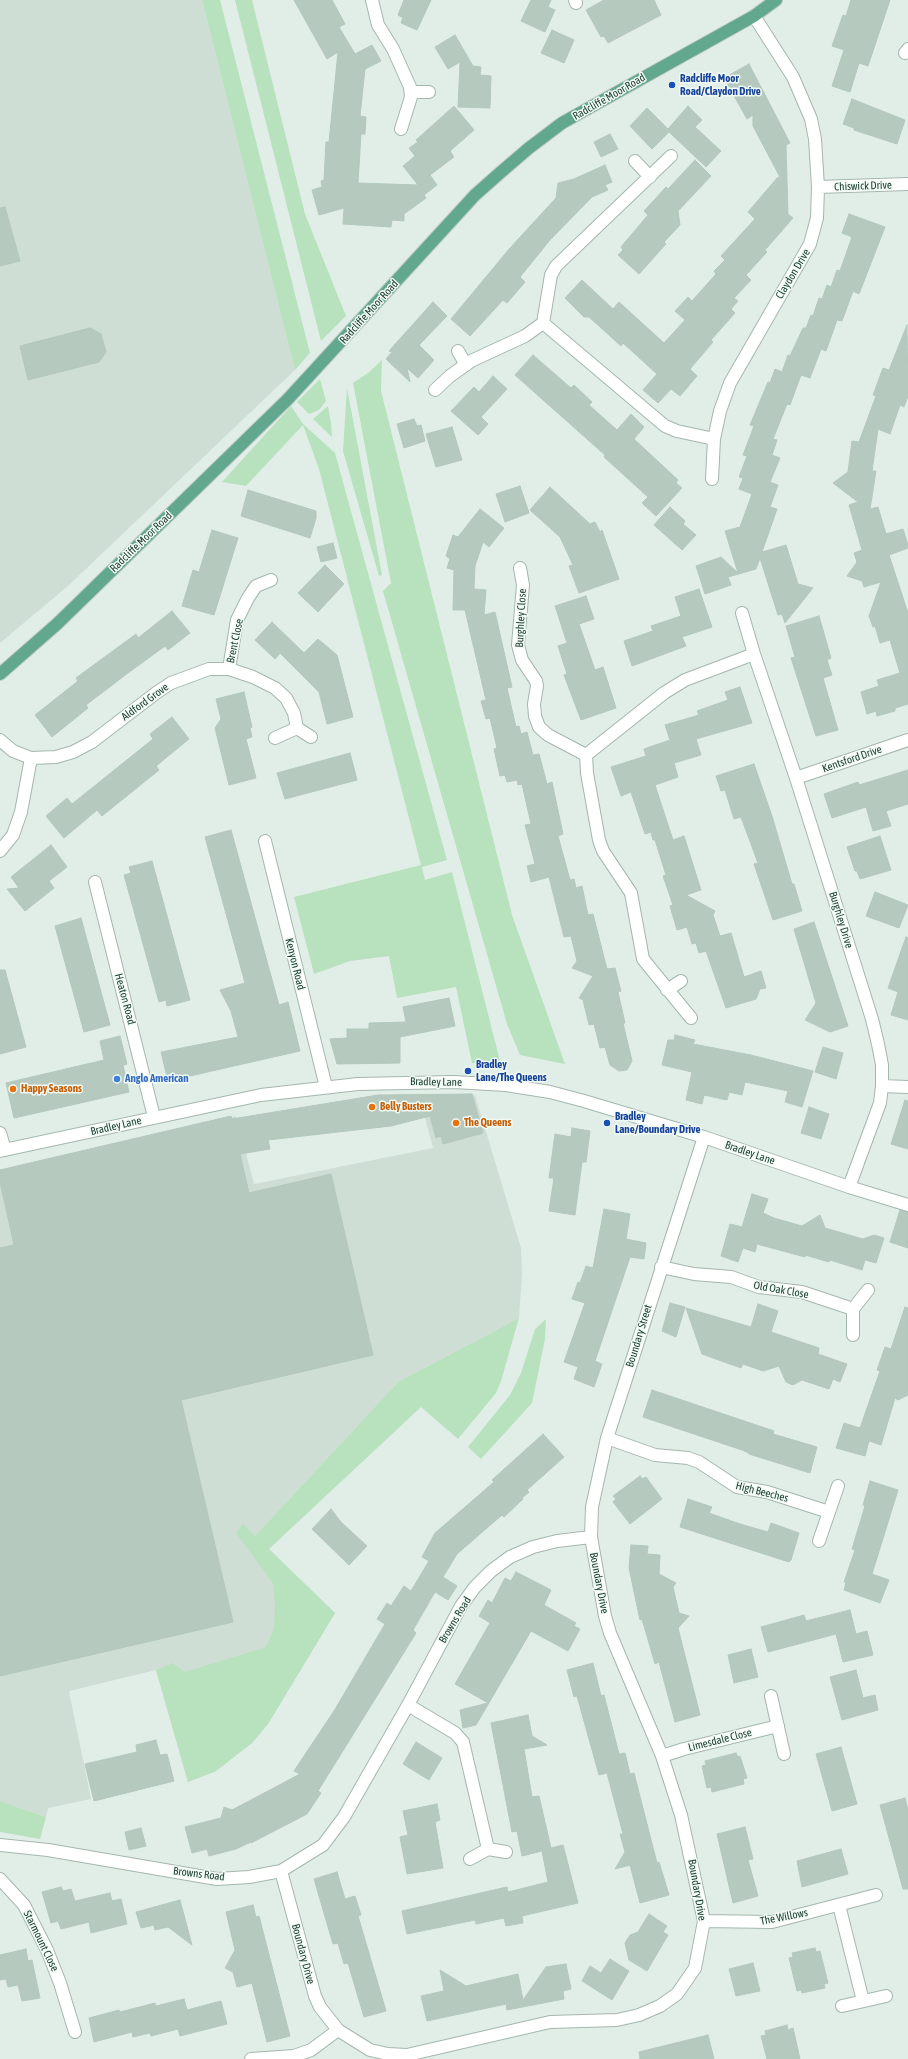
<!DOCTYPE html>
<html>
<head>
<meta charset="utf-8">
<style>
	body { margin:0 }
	canvas { display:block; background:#e1eee7 }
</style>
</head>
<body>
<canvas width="908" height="2059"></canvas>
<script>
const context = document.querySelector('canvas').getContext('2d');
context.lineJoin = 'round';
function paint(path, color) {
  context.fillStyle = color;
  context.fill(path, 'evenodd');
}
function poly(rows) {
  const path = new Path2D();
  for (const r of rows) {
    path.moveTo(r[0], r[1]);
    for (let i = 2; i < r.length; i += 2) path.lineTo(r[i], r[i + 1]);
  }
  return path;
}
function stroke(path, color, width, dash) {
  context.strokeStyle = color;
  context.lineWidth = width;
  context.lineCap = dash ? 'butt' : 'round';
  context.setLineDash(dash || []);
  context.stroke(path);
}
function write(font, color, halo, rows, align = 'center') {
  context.font = font + ' "Asap Condensed",sans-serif';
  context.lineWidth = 3;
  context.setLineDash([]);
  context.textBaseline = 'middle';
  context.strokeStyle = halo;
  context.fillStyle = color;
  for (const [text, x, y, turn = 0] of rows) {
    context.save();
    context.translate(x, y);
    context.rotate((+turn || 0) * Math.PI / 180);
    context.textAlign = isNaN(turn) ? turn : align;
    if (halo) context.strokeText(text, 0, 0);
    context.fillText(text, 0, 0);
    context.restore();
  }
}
const built = poly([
	[0,0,202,0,295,370,68,586,0,643],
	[432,1094,475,1095,521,1248,522,1274,519,1318,398,1382,255,1536,335,1613,268,1724,252,1743,216,1771,188,1782,156,1670,69,1691,91,1799,48,1808,46,1817,0,1801,0,1170,236,1116,254,1184,433,1148,424,1114,436,1111]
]);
const green = poly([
	[202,0,220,0,310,353,295,370],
	[235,0,252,0,305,214,346,316,321,341],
	[382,360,381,391,512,915,565,1064,520,1055,507,1024,383,591,391,583,353,383,368,373],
	[320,379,326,401,319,410,309,414,297,402],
	[347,388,382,575,379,576,343,451],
	[291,406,303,424,335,453,447,860,422,867,425,880,452,872,500,1061,472,1063,456,987,397,998,389,956,350,961,314,974,294,897,421,865,319,469,303,425,246,486,222,482],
	[328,406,331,423,332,437,313,419],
	[519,1318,501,1381,496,1393,458,1439,421,1407,269,1549,335,1613,268,1724,252,1743,216,1771,188,1782,156,1670,172,1663,185,1672,266,1647,274,1629,275,1605,273,1583,236,1533,243,1524,255,1536,398,1382],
	[546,1319,545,1339,532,1403,481,1459,468,1447,510,1395,521,1373,535,1329],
	[0,1801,46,1817,40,1839,0,1832]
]);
const building = poly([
	[294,0,332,0,345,24,339,27,355,54,372,45,381,61,365,69,360,116,366,117,365,134,361,134,358,183,418,185,403,166,415,156,409,148,418,142,416,140,454,106,474,130,450,151,454,157,430,175,437,185,424,195,426,198,404,214,404,221,392,220,391,227,343,224,344,208,319,215,312,190,322,187,321,181,324,180,326,142,329,142,338,52,327,59,294,0],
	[404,0,431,0,417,30,401,23,403,18,398,15,404,0],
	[531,0,551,0,548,7,555,10,545,32,521,21,531,0],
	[604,0,654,0,661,15,608,43,604,36,601,37,586,10,604,0],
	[851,0,890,0,868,66,859,63,850,92,832,86,844,50,832,46,843,15,846,16,851,0],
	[552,30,574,40,564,63,541,53,552,30],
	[455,35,473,66,481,67,480,75,491,76,490,108,458,107,460,62,448,69,435,47,455,35],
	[749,64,790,143,786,145,788,214,793,218,765,250,767,252,746,275,751,280,734,298,738,301,731,309,735,313,711,340,713,342,690,369,697,376,680,396,671,389,658,403,643,390,657,374,623,343,621,346,589,317,584,317,565,298,582,280,613,309,619,302,664,343,685,320,675,311,688,297,692,301,716,274,714,271,725,260,721,256,755,219,748,212,778,177,781,179,753,126,753,115,747,119,724,78,749,64],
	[852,99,905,120,897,144,854,130,854,128,843,124,852,99],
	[688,106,702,120,695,127,721,151,706,167,669,132,652,149,630,126,647,108,668,129,688,106],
	[610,134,618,149,601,157,594,142,610,134],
	[695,160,711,176,678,211,680,225,664,242,666,244,639,274,618,255,623,250,621,247,648,215,644,211,666,187,668,189,695,160],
	[605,165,612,182,605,185,608,190,592,197,550,240,520,277,525,282,507,303,503,300,470,336,451,319,510,248,556,198,558,183,574,179,605,165],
	[5,207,20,261,0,266,0,208,5,207],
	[849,214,885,227,859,294,853,291,842,321,837,320,826,351,821,349,810,378,801,375,790,405,787,404,773,439,777,440,772,455,780,458,770,482,778,485,770,507,777,509,762,552,786,545,798,584,813,588,785,623,782,614,778,615,760,558,756,569,728,577,731,585,705,594,696,566,721,557,738,573,725,531,740,527,752,494,739,489,743,478,739,477,747,456,743,455,754,426,750,425,768,382,770,383,775,369,782,372,788,355,790,356,803,328,806,328,811,315,813,316,819,298,822,299,827,285,831,287,837,270,840,271,852,237,842,233,849,214],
	[433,302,447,316,419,345,434,360,418,378,407,368,410,382,386,359,392,352,389,351,433,302],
	[907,325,908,396,904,407,900,405,890,434,878,429,872,471,876,471,870,509,878,507,886,534,903,529,908,545,908,548,889,555,908,613,908,704,895,708,895,711,877,716,876,711,867,714,861,692,879,686,877,680,900,673,890,640,880,643,875,626,873,627,869,616,881,582,864,587,862,581,847,576,857,562,854,553,862,550,849,505,858,502,833,483,848,472,852,441,859,442,876,396,873,395,883,368,889,370,907,325],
	[90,328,101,334,106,352,99,362,28,380,20,346,90,328],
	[533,355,571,388,574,385,592,402,589,405,617,430,631,414,644,427,634,439,678,480,676,483,682,488,656,516,642,503,648,497,604,457,605,455,515,375,533,355],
	[493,376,507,389,481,417,488,424,478,435,451,411,474,387,479,392,493,376],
	[414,419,417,426,421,425,425,441,404,448,397,424,414,419],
	[452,427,462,460,436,467,426,434,452,427],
	[520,486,529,513,505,522,496,494,520,486],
	[550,487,590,524,595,522,600,532,602,530,619,579,579,593,569,566,573,565,560,537,530,510,550,487],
	[248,490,316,511,316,518,310,538,241,516,248,490],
	[670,507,685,521,683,524,696,535,682,550,654,525,670,507],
	[480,509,504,528,489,547,483,542,475,566,474,589,486,590,484,615,495,612,512,687,507,688,516,727,519,726,521,734,527,732,533,755,539,754,547,784,552,782,563,834,558,836,570,880,574,879,576,888,582,886,588,915,593,914,607,969,615,968,621,991,618,992,625,1023,623,1023,632,1061,627,1070,619,1071,610,1065,605,1047,600,1048,594,1024,589,1025,583,1000,579,998,593,976,572,968,577,961,571,936,564,937,549,877,531,882,527,866,535,864,525,825,531,824,522,784,518,785,517,780,507,782,505,775,500,776,494,749,497,748,490,718,486,719,481,701,486,700,465,610,453,610,454,570,447,568,450,559,446,556,453,535,458,537,480,509],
	[212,530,238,538,214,615,182,606,193,570,199,572,212,530],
	[333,543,337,558,321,562,317,547,333,543],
	[325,565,344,584,318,612,298,593,325,565],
	[699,589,712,627,682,637,686,646,632,666,624,641,653,631,651,626,681,616,675,597,699,589],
	[586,596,594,619,579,624,595,670,603,667,616,708,581,720,564,675,567,674,558,646,567,643,555,606,586,596],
	[172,611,190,633,168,650,165,646,128,673,86,705,88,708,52,737,35,715,78,681,76,678,136,634,138,638,172,611],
	[819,616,831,658,827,660,832,675,823,678,838,730,816,736,791,658,795,657,786,626,819,616],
	[272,622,304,653,318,639,337,655,353,717,327,724,319,692,280,653,275,659,255,640,272,622],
	[740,687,752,723,696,739,701,755,674,763,678,777,655,785,673,840,684,836,701,890,686,895,715,911,713,915,720,936,731,933,744,977,761,971,766,988,760,989,756,999,726,1008,706,951,699,953,696,943,692,944,687,927,677,930,670,906,673,905,663,876,666,875,655,840,653,840,651,832,645,834,631,792,621,796,611,767,646,756,644,749,670,740,665,725,699,715,697,711,728,700,725,692,740,687],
	[244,692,252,727,250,728,252,737,246,739,256,778,229,785,215,728,221,719,216,699,244,692],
	[172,717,189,739,156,766,159,770,102,816,97,810,64,838,46,816,67,798,72,804,153,739,150,734,172,717],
	[350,753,357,780,285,799,277,773,350,753],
	[754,764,772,816,792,884,794,884,802,911,773,920,754,864,758,863,741,817,734,819,725,790,721,791,716,776,754,764],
	[908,770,908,804,886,811,891,826,873,831,866,807,832,818,824,794,858,782,859,785,908,770],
	[231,830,279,1005,288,1002,300,1051,168,1081,161,1052,238,1037,231,1011,220,990,245,983,205,837,231,830],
	[880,836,891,870,860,879,857,871,855,871,847,847,880,836],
	[51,845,67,867,49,881,54,888,25,911,7,889,19,888,11,877,51,845],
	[152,861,190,1000,167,1006,166,1000,159,1002,124,875,131,873,129,867,152,861],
	[875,892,908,905,899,928,866,916,875,892],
	[81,918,110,1025,84,1032,55,926,81,918],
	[814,922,848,1026,830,1032,805,1020,816,1003,794,929,814,922],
	[906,937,908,938,908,1020,891,1015,898,992,888,988,906,937],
	[0,970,5,970,26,1047,0,1054,0,970],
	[449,998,455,1026,400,1037,400,1063,337,1064,330,1039,347,1038,347,1029,369,1029,369,1023,406,1022,403,1007,449,998],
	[675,1035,695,1040,693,1044,751,1055,813,1071,802,1107,785,1102,788,1091,745,1082,742,1095,729,1092,727,1100,704,1095,702,1104,686,1100,692,1072,662,1065,668,1040,674,1040,675,1035],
	[120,1036,127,1064,123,1065,129,1092,14,1118,6,1083,104,1060,100,1041,120,1036],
	[823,1047,843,1053,836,1079,815,1072,823,1047],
	[472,1094,483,1133,443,1144,441,1136,436,1138,430,1116,391,1126,268,1140,270,1149,240,1154,249,1193,331,1174,373,1355,181,1400,233,1622,0,1676,0,1248,14,1245,0,1182,0,1170,231,1116,232,1119,378,1095,472,1094],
	[905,1100,908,1101,908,1149,891,1144,905,1100],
	[809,1107,829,1114,821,1139,801,1133,809,1107],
	[572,1128,590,1131,586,1162,582,1162,575,1215,549,1211,554,1178,549,1178,555,1134,571,1137,572,1128],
	[752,1194,768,1199,763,1213,774,1218,802,1226,820,1215,825,1228,863,1239,874,1235,884,1238,876,1263,865,1260,862,1270,830,1260,829,1262,805,1255,805,1257,757,1244,755,1252,743,1248,738,1262,721,1256,730,1224,742,1227,752,1194],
	[604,1209,630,1214,626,1239,646,1243,644,1259,630,1257,595,1361,602,1364,594,1387,574,1379,578,1367,564,1362,585,1303,572,1299,578,1282,580,1283,586,1266,593,1268,604,1209],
	[900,1210,908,1212,908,1248,890,1242,900,1210],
	[670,1303,685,1307,676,1337,662,1331,670,1303],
	[758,1304,778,1311,771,1332,819,1348,818,1354,847,1364,840,1382,833,1379,829,1389,802,1380,793,1385,786,1382,779,1366,763,1371,743,1364,741,1368,702,1354,686,1308,751,1327,758,1304],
	[905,1307,908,1308,908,1395,898,1400,895,1398,881,1445,869,1441,865,1456,836,1448,844,1423,860,1428,880,1371,877,1370,885,1347,891,1349,905,1307],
	[652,1390,774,1431,773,1434,817,1447,810,1473,749,1454,749,1453,742,1450,643,1417,652,1390],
	[543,1434,564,1457,527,1490,529,1492,522,1498,523,1499,504,1517,502,1515,457,1554,443,1577,457,1586,448,1600,435,1592,413,1630,416,1633,318,1791,321,1793,307,1814,251,1843,251,1842,236,1849,209,1856,207,1849,192,1853,185,1827,221,1818,224,1807,232,1810,300,1774,294,1771,334,1711,385,1624,377,1619,387,1603,391,1606,404,1586,411,1591,429,1561,422,1557,435,1533,494,1482,492,1480,543,1434],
	[640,1476,642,1479,646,1477,662,1499,630,1524,613,1502,616,1499,613,1496,640,1476],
	[870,1481,898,1490,872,1574,889,1580,880,1603,844,1590,846,1583,844,1582,855,1550,852,1549,865,1506,863,1505,870,1481],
	[688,1499,712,1507,709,1513,740,1524,768,1532,771,1523,799,1533,791,1560,789,1562,680,1527,688,1499],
	[331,1509,341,1522,367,1546,349,1565,312,1529,331,1509],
	[631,1545,648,1546,647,1554,660,1555,659,1574,676,1583,673,1587,679,1613,689,1616,678,1628,700,1715,675,1722,659,1662,655,1664,642,1619,640,1620,629,1568,631,1545],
	[516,1572,551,1590,544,1605,576,1623,574,1626,580,1629,568,1651,531,1631,476,1725,463,1728,460,1710,488,1703,455,1684,490,1623,479,1616,488,1600,492,1603,505,1578,511,1581,516,1572],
	[850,1610,856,1634,867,1631,873,1655,843,1662,836,1634,768,1652,761,1627,804,1615,806,1621,850,1610],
	[751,1649,758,1677,734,1683,728,1655,751,1649],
	[593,1663,601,1696,604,1695,619,1754,625,1753,630,1774,634,1773,657,1863,659,1862,669,1895,640,1903,630,1865,615,1869,625,1852,620,1834,623,1834,607,1773,599,1775,577,1696,574,1697,567,1670,593,1663],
	[856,1670,863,1698,875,1695,878,1710,842,1720,830,1677,856,1670],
	[528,1715,532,1736,547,1745,524,1749,532,1797,539,1796,551,1848,563,1845,578,1903,522,1916,523,1923,506,1926,504,1918,476,1924,475,1920,407,1934,402,1911,507,1887,508,1892,548,1882,542,1851,522,1856,517,1831,512,1832,491,1723,528,1715],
	[156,1740,160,1755,167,1754,174,1781,94,1801,85,1764,137,1752,136,1745,156,1740],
	[416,1742,442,1758,429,1780,403,1764,416,1742],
	[841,1747,857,1804,832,1811,816,1754,841,1747],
	[736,1753,738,1757,740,1756,747,1778,743,1779,744,1784,712,1792,711,1787,707,1788,702,1766,706,1765,705,1761,736,1753],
	[905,1798,908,1810,908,1889,903,1889,880,1805,905,1798],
	[437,1804,440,1820,435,1822,443,1868,407,1874,400,1837,408,1835,403,1811,437,1804],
	[745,1827,753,1859,748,1860,758,1896,733,1903,717,1834,745,1827],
	[141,1828,146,1846,129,1850,125,1832,141,1828],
	[841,1849,848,1874,802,1887,797,1861,841,1849],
	[337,1872,345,1899,355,1896,361,1915,358,1916,386,2011,364,2017,348,1963,344,1964,338,1943,333,1944,314,1879,337,1872],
	[61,1887,63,1891,71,1889,75,1901,110,1893,112,1901,121,1899,127,1924,91,1933,89,1922,61,1929,58,1921,51,1923,42,1892,61,1887],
	[180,1900,192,1945,168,1927,155,1930,154,1925,141,1928,136,1912,180,1900],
	[253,1905,256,1917,259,1916,290,2036,267,2042,252,1983,237,1987,233,1972,225,1968,235,1950,226,1912,253,1905],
	[649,1914,667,1926,663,1932,668,1935,647,1971,629,1960,625,1943,630,1935,638,1932,649,1914],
	[815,1948,816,1952,820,1951,828,1983,824,1984,825,1988,802,1993,801,1990,797,1991,789,1958,793,1957,792,1953,815,1948],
	[26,1949,28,1961,32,1960,40,1998,22,2001,18,1985,8,1987,6,1979,0,1980,0,1955,26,1949],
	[610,1959,629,1971,612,2000,582,1981,590,1966,601,1973,610,1959],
	[753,1963,760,1991,736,1996,729,1969,753,1963],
	[566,1964,571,1989,563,1991,564,1999,507,2010,506,2004,427,2021,421,1996,444,1991,440,1970,466,1986,518,1974,523,2000,546,1967,566,1964],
	[184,1999,187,2010,221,2001,227,2024,180,2036,178,2029,151,2036,150,2033,133,2037,132,2032,94,2042,89,2018,119,2010,120,2012,155,2003,156,2006,184,1999],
	[787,2025,788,2030,793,2028,800,2059,767,2059,761,2036,766,2035,765,2031,787,2025],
	[708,2035,714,2059,640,2059,639,2052,708,2035]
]);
const minor = poly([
	[372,0,378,25,393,49,410,87,411,97,401,129],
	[575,0,576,3],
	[905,53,908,49],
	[411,92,429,92],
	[635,161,650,177],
	[818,187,908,184],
	[543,323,665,426,677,431,714,439],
	[458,351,466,365],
	[435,390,450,376,471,361,525,336,543,323,551,275,556,266,671,156],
	[712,479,714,439,720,411,730,383,810,244,817,218,818,187,815,139,811,119,793,77,754,16],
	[520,568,523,585,518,645,522,660,536,681,537,686,534,704,535,716,539,727,548,735,586,755],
	[742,613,754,654,796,778,872,1019,878,1044,882,1065,882,1086,880,1103,849,1187],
	[229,669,237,620,248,598,256,586,271,580],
	[275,738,297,728,311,737],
	[0,740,13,751,31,758,56,757,73,752,92,742,156,693,171,683,209,669,229,669,253,677,275,688,286,698,294,713,297,728],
	[586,755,587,773,599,840,603,851,631,893,643,959,691,1018],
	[586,755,664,693,685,680,754,654],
	[796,778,908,740],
	[265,841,326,1087],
	[0,851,13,835,21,812,31,758],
	[95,882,154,1117],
	[667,990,681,981],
	[882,1086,908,1087],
	[0,1133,5,1150],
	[0,1151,261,1095,358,1084,454,1082,506,1085,550,1092,584,1101,704,1137,849,1187,908,1205],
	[661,1267,694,1274,731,1277,759,1287,802,1292,853,1309],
	[853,1335,853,1309,868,1290],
	[607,1438,655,1455,688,1458,699,1462,737,1487,767,1492,829,1512],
	[819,1541,838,1486],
	[771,1696,784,1754],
	[408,1705,455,1733,463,1742,488,1849],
	[662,1756,684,1749,778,1726],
	[0,1845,48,1850,217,1879,249,1877,281,1871,323,1845,344,1817,408,1705,461,1606,475,1587,491,1571,510,1557,533,1547,557,1541,591,1537],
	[470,1859,488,1849,506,1852],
	[281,1871,315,1996,320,2007,338,2030,370,2050,388,2054,407,2055,550,2022,617,2020,639,2015,660,2006,677,1994,695,1968,704,1921,681,1815,662,1756,610,1633,605,1616,591,1537,592,1507,607,1438,704,1137],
	[0,1879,24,1905,47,1950,60,1983,75,2032],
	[839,1905,863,2001],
	[704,1921,772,1922,876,1895],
	[842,2006,886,1996],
	[251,2059,294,2056,311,2050,338,2030]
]);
const major = poly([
	[0,674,57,624,288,399,475,195,501,172,529,148,562,123,754,16,776,0]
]);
const markers = [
	[672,85,4,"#1a4fb4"],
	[468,1071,4,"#1a4fb4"],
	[117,1079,4,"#3f7fe0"],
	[13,1089,4,"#e8710a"],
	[372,1107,4,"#e8710a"],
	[456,1123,4,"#e8710a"],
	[607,1123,4,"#1a4fb4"]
];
const transitNames = [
	["Radcliffe Moor",680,79],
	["Road/Claydon Drive",680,92],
	["Bradley",476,1065],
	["Lane/The Queens",476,1078],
	["Bradley",615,1117],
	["Lane/Boundary Drive",615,1130]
];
const streetNames = [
	["Radcliffe Moor Road",609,97,-30],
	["Chiswick Drive",863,186,-2],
	["Claydon Drive",793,274,-59],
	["Radcliffe Moor Road",369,312,-48],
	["Radcliffe Moor Road",141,542,-44],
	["Burghley Close",521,618,-87],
	["Brent Close",235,641,-78],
	["Aldford Grove",145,702,-36],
	["Kentsford Drive",852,759,-19],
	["Burghley Drive",841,920,73],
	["Kenyon Road",295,964,76],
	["Heaton Road",125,999,75],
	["Bradley Lane",436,1082,1],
	["Bradley Lane",116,1126,-13],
	["Bradley Lane",750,1153,19],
	["Old Oak Close",781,1290,10],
	["Boundary Street",639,1336,-73],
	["High Beeches",762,1492,14],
	["Boundary Drive",599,1583,79],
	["Browns Road",455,1620,-59],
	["Limesdale Close",720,1740,-14],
	["Browns Road",199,1874,7],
	["Boundary Drive",697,1890,80],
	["The Willows",784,1917,-11],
	["Starmount Close",41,1941,64],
	["Boundary Drive",303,1954,75]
];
const shopNames = [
	["Anglo American",125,1079]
];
const foodNames = [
	["Happy Seasons",21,1089],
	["Belly Busters",380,1107],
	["The Queens",464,1123]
];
paint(built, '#cfded5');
paint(green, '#b8e1be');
paint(building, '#b6c9bf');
stroke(building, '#b3c8bd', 1);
stroke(minor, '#a3b7ae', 14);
stroke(major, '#c0cac6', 14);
stroke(minor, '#fff', 12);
stroke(major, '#61a88e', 12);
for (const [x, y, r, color] of markers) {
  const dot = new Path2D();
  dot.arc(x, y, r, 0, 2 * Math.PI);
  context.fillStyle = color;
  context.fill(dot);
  stroke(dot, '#f2faf5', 1.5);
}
write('bold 11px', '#164399', '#f2faf5', transitNames, 'left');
write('11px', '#1f4134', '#f2faf5', streetNames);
write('bold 11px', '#366cbe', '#f2faf5', shopNames, 'left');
write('bold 11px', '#c56008', '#f2faf5', foodNames, 'left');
</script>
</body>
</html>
